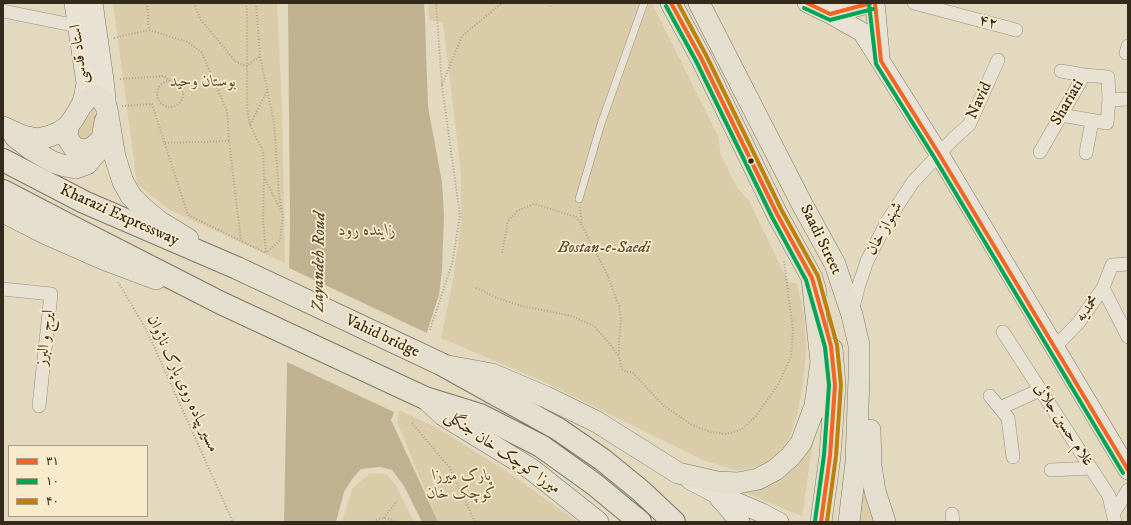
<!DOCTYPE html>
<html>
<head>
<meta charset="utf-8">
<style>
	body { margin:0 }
	#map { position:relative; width:1131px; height:525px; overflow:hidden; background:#e3d9be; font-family:"IM FELL DW Pica",serif }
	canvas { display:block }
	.frame { position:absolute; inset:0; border:4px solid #342a1c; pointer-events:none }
	.legend { position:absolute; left:8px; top:445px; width:140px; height:72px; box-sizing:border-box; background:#f7ebcb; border:1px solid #a99e85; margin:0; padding:5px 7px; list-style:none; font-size:12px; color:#342a1c }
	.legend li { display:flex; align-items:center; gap:8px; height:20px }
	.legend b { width:20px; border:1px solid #a99e85 }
</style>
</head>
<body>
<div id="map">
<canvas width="1131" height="525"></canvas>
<div class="frame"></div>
<ul class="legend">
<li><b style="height:5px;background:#f26522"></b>۳۱</li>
<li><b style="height:5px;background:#00a651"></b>۱۰</li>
<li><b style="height:5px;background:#bc8108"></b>۴۰</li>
</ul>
</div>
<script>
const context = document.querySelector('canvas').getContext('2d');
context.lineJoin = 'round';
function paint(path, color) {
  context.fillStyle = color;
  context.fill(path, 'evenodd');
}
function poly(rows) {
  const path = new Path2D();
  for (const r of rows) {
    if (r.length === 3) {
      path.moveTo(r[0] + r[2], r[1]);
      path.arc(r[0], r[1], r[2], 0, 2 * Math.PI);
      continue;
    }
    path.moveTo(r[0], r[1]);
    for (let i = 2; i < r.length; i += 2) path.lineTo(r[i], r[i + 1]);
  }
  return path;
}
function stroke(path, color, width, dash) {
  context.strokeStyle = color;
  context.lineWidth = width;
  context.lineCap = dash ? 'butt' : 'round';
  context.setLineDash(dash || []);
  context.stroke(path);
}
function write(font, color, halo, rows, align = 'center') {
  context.font = font + ' "IM FELL DW Pica",Amiri,serif';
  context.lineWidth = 3.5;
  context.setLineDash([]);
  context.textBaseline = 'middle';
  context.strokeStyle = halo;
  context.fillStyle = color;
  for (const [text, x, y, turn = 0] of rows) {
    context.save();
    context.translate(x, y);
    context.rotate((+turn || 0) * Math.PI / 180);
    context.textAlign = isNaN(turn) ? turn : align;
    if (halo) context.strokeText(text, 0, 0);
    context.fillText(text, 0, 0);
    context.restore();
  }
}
const green = poly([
	[113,3,277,3,282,108,285,263,168,209,137,184],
	[428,3,652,3,719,138,720,153,736,186,749,201,789,283,797,283,804,315,806,351,803,385,797,415,789,439,778,456,756,467,736,470,705,461,542,381,441,338,453,280,461,220,461,173,443,23,429,20],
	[94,109,96,117,95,129,90,136,84,140,79,139,75,135,89,110],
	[399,410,437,428,503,469,578,522,438,522,397,422],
	[814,435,802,516,736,489,790,470,803,458],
	[370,473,386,474,396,485,414,522,342,522,352,489],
	[861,478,878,522,855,522]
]);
const water = poly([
	[288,3,424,3,425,18,426,50,428,107,442,182,444,216,442,270,439,295,427,332,391,420,418,478,438,522,422,522,404,486,392,470,380,467,361,469,352,479,344,492,336,522,284,522,290,223]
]);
const pier = poly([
	[287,267,429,334,396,413,285,361]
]);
const path = poly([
	[147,3,149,30],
	[194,3,201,20,236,62,247,66,260,56],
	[245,3,247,8,247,108,250,125,263,151,264,178,263,219,266,253],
	[256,3,260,56,274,122,279,195,283,216,280,240,266,253],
	[549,3,551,7],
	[114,38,149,30,188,42,202,53,227,111,229,141,241,241],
	[120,79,164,76,171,82],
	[170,94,13],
	[442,85,462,36,502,3],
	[122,106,152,104,188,215,266,253],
	[250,125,267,91],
	[165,143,229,141],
	[265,179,282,213],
	[580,207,582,225],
	[502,253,508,221,517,211,534,204,576,217,582,226,607,274,619,306,621,320,619,339,619,356],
	[118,282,147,331,233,522],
	[476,288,497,298,522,306,572,316,594,326,610,344,619,357,622,369,626,372,632,372,664,406,692,425,711,432,726,434,741,430,756,416,779,383,791,356,793,330,784,261],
	[430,330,452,264,460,216,442,86,436,3],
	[412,423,449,467,475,522],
	[384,518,397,501],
	[374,522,378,519,384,518,390,519,395,522]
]);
const service = poly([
	[579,199,601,124,644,3]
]);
const minor = poly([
	[914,3,1016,30],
	[3,11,77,26],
	[1126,53,1128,46],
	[1061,71,1084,75,1108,77,1109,100],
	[1061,115,1107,123,1109,100,1128,99],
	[1040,152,1084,75],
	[1086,153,1092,121],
	[1103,288,1128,337],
	[3,289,51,294,39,406],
	[852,311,858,288,867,261,888,220,913,182,954,138,969,125,998,60],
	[1003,332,1109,496,1115,522],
	[1055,347,1079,322,1103,288,1112,265,1128,264],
	[990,396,1008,418,1013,457],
	[1000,408,1040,390],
	[1051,470,1091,468],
	[952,514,953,522],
	[1113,514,1128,490]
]);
const secondary = poly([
	[74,3,86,83,84,94,81,106],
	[93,3,104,80,107,109],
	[807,3,830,14,862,32,939,154,1128,470],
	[875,3,880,56],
	[830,14,871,3],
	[690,480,713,492,762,513,779,522],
	[719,498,740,522]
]);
const primary = poly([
	[671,3,701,58,777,214,812,278,816,292],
	[699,3,802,204,835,264,852,315,859,345,859,378,856,462,849,522],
	[68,126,67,137,74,148,84,150,92,148,102,139],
	[3,127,23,136,38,139,50,136,60,132,68,126,74,118,81,106,88,98,95,96,102,99,107,109,115,157,123,182,131,196,144,209,160,222,188,239],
	[15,137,32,150,53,162,65,166,76,168,87,164,98,151,102,139,105,121],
	[3,212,46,234,103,259,156,279],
	[448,366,492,374,546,397,597,422,678,473,717,482,738,483,758,479,775,470,790,457,801,443,815,406,821,362,812,278],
	[425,398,443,415,531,469,598,522],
	[870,430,871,466,875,491,885,522],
	[821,522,830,456,835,385,832,349]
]);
const trunk = poly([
	[3,160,84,202,237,268,441,364,558,429,603,460,641,491,674,522],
	[3,191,74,228,221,303,425,398,480,415,541,446,594,484,640,522]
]);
const bus1 = poly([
	[671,3,701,58,777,214,812,278,831,346,835,385,830,456,821,522],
	[807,3,830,14,871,3],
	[875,3,881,61,939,154,1128,470]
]);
const bus2 = poly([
	[869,4,876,64,934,157,1123,473],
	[666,6,696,61,772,217,806,280,825,347,829,385,824,455,815,521],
	[804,8,830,20,873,9]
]);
const bus3 = poly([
	[678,3,706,55,782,211,818,276,837,345,841,385,836,456,827,522]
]);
const markers = [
	[751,161,3.5,"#342a1c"]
];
const streetNames = [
	["۴۲",988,23,15],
	["استاد قدسی",80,54,-97],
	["Navid",980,101,-65],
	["Shariati",1068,103,-60],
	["Kharazi Expressway",119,216,24],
	["شهنواز خان",885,229,-61],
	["Saadi Street",820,240,64],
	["محمدیه",1088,309,-54],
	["Vahid bridge",382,337,25],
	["ایرج و البرز",46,338,-84],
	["مسیر پیاده روی پارک ناژوان",182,384,65],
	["غلام حسین جلائی",1063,425,57],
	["میرزا کوچک خان جنگلی",502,453,34]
];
const parkNames = [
	["بوستان وحید",203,83],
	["Bostan-e-Saedi",604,249],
	["پارک میرزا",462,477],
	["کوچک خان",462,495]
];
const waterNames = [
	["زاینده رود",367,231],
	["Zayandeh Roud",320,262,-89]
];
paint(green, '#dacca8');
paint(water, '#c0b290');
paint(pier, '#e3d9be');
stroke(service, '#97907f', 8);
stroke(minor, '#97907f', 14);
stroke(secondary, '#7e7869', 20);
stroke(primary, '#7e7869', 22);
stroke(trunk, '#7e7869', 24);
stroke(path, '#a8a398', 2, [1, 2]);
stroke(service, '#e8e2d5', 7);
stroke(minor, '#e8e2d5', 13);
stroke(secondary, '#e8e2d5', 19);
stroke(primary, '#e4dece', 21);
stroke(trunk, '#e4dece', 22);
stroke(bus1, '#f26522', 4);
stroke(bus2, '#00a651', 4);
stroke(bus3, '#bc8108', 4);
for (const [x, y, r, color] of markers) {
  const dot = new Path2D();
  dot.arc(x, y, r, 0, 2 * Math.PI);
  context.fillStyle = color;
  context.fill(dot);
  stroke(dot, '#f7ebcb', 1.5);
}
write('16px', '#342a1c', '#f7ebcb', streetNames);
write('italic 16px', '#5c503a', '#f7ebcb', parkNames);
write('italic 17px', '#5a4e39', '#f7ebcb', waterNames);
</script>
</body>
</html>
